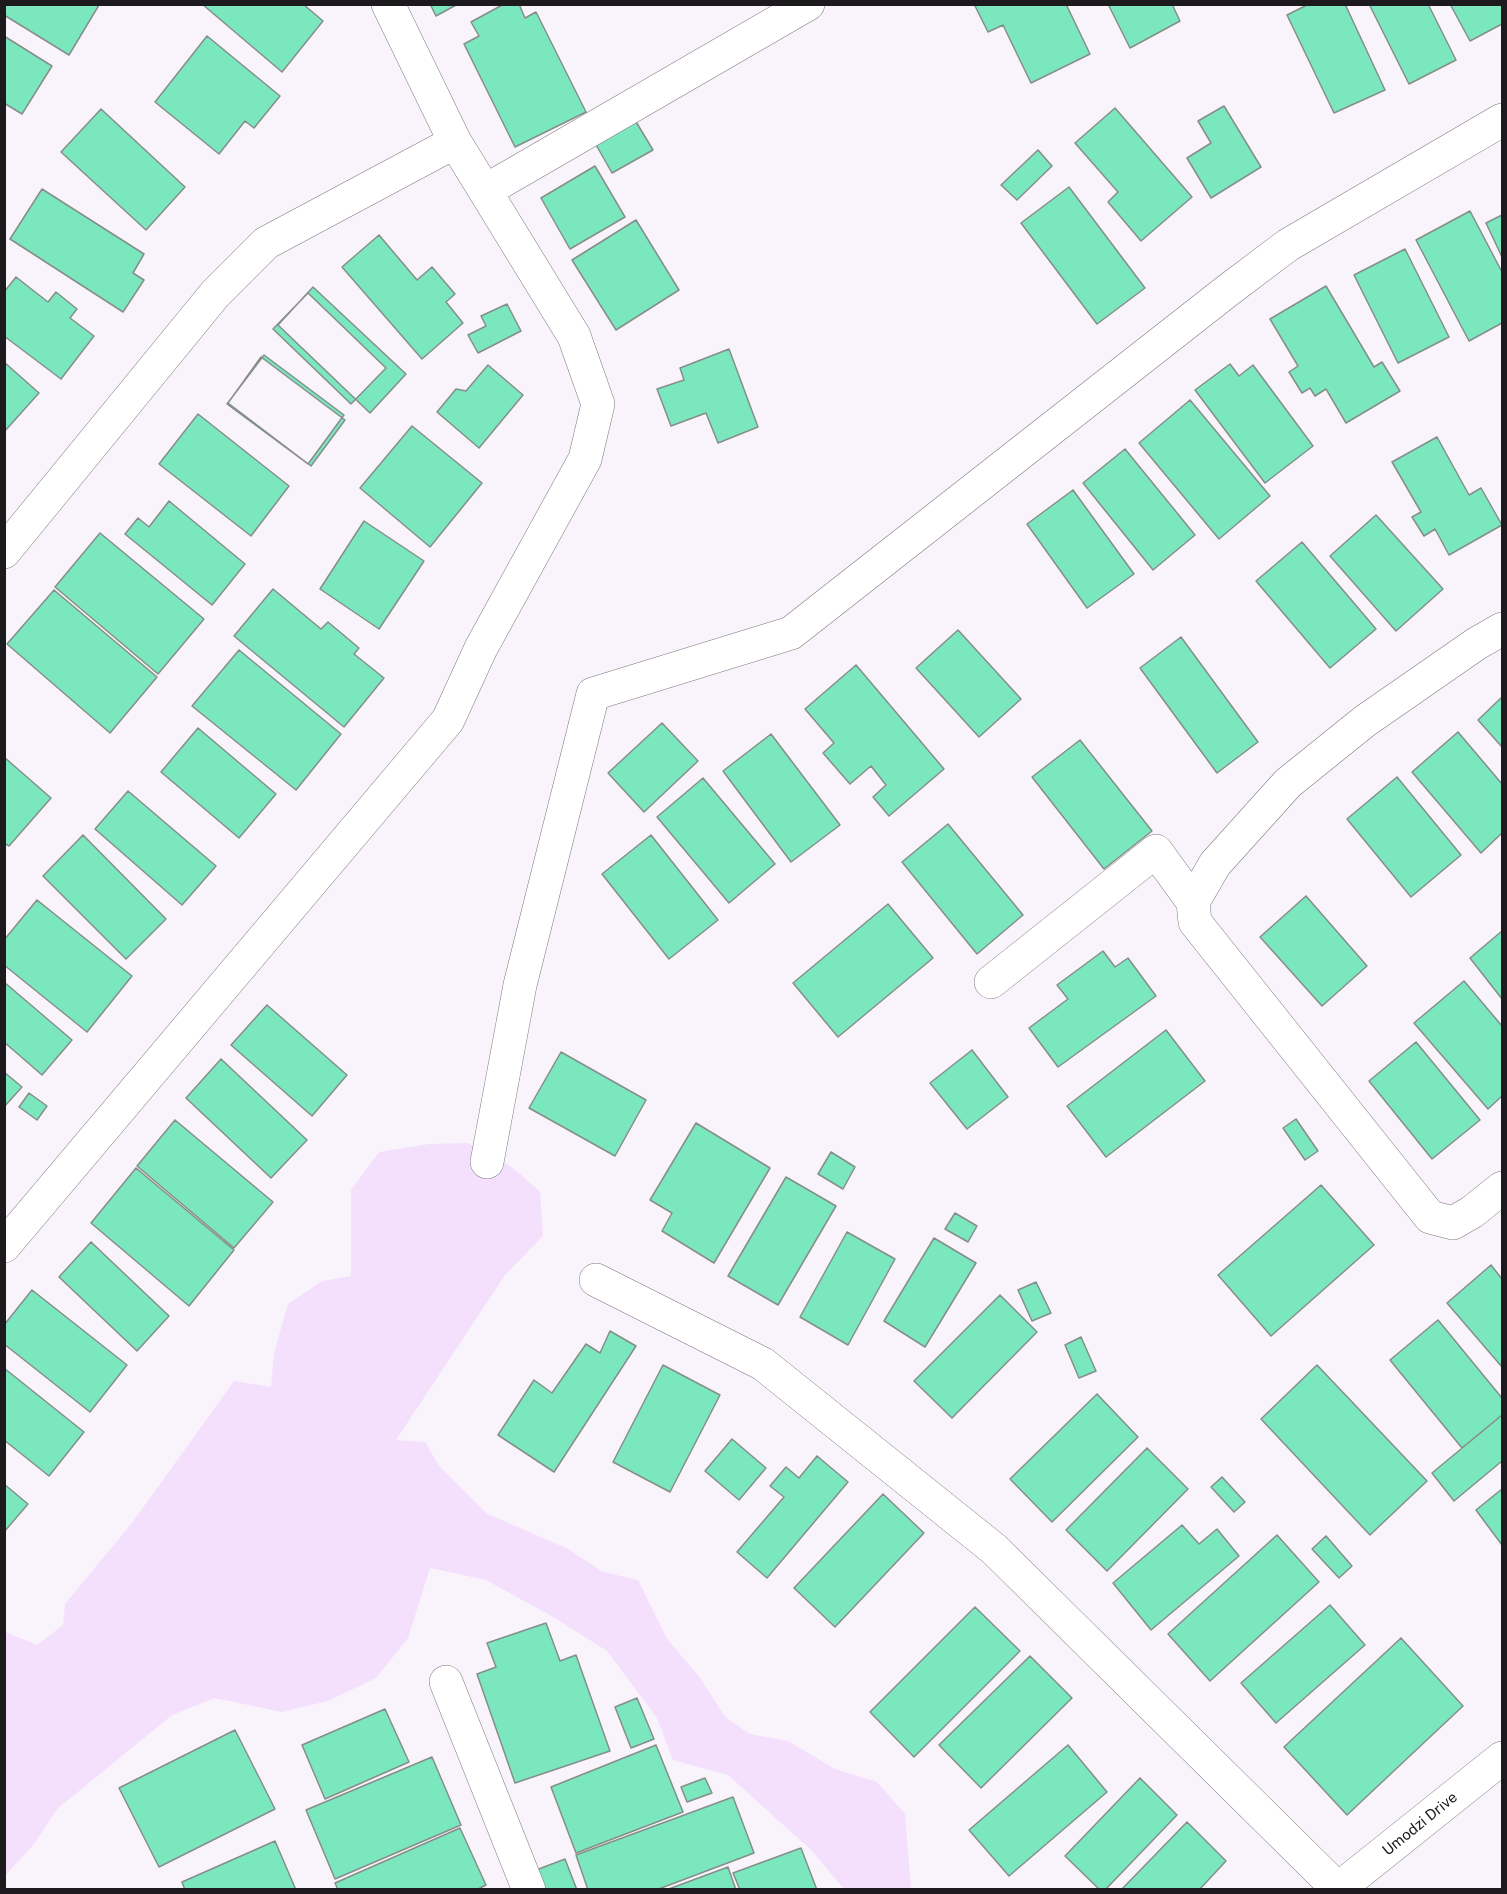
<!DOCTYPE html>
<html>
<head>
<meta charset="utf-8">
<style>
	body { margin:0 }
	#map { position:relative; width:1507px; height:1894px; overflow:hidden; background:#f9f4fc; font-family:"Public Sans",sans-serif }
	canvas { display:block }
	.frame { position:absolute; inset:0; border:6px solid #1c1a1d; pointer-events:none }
</style>
</head>
<body>
<div id="map">
<canvas width="1507" height="1894"></canvas>
<div class="frame"></div>
</div>
<script>
const context = document.querySelector('canvas').getContext('2d');
context.lineJoin = 'round';
function paint(path, color) {
  context.fillStyle = color;
  context.fill(path, 'evenodd');
}
function poly(rows) {
  const path = new Path2D();
  for (const r of rows) {
    path.moveTo(r[0], r[1]);
    for (let i = 2; i < r.length; i += 2) path.lineTo(r[i], r[i + 1]);
  }
  return path;
}
function stroke(path, color, width, dash) {
  context.strokeStyle = color;
  context.lineWidth = width;
  context.lineCap = dash ? 'butt' : 'round';
  context.setLineDash(dash || []);
  context.stroke(path);
}
function write(font, color, halo, rows, align = 'center') {
  context.font = font + ' "Public Sans",sans-serif';
  context.lineWidth = 4.5;
  context.setLineDash([]);
  context.textBaseline = 'middle';
  context.strokeStyle = halo;
  context.fillStyle = color;
  for (const [text, x, y, turn = 0] of rows) {
    context.save();
    context.translate(x, y);
    context.rotate((+turn || 0) * Math.PI / 180);
    context.textAlign = isNaN(turn) ? turn : align;
    if (halo) context.strokeText(text, 0, 0);
    context.fillText(text, 0, 0);
    context.restore();
  }
}
const green = poly([
	[467,1143,492,1153,520,1174,540,1192,543,1236,505,1275,396,1440,425,1442,439,1466,486,1513,568,1549,603,1572,638,1580,667,1639,701,1679,725,1717,750,1734,788,1741,835,1769,877,1782,905,1814,911,1889,844,1889,811,1850,728,1775,673,1760,657,1718,607,1651,555,1618,486,1580,430,1568,408,1638,376,1678,328,1701,282,1712,215,1698,172,1715,57,1809,34,1844,5,1876,5,1632,37,1645,63,1625,65,1604,132,1523,234,1381,271,1387,274,1353,288,1304,322,1281,351,1276,351,1190,379,1152,429,1144]
]);
const building = poly([
	[4,4,99,4,99,5,69,55,4,15,4,4],
	[202,4,303,4,323,21,282,72,202,4],
	[430,4,458,4,436,16,430,4],
	[504,4,519,4,525,18,536,12,586,112,515,147,464,44,479,36,471,22,504,4],
	[974,4,1066,4,1090,54,1031,83,1003,25,988,32,974,4],
	[1108,4,1172,4,1180,21,1130,48,1108,4],
	[1309,4,1345,4,1385,90,1334,113,1287,15,1309,4],
	[1369,4,1428,4,1456,60,1409,84,1369,4],
	[1450,4,1502,4,1502,24,1470,41,1450,4],
	[4,36,52,66,22,114,4,103,4,36],
	[207,36,280,96,254,128,245,121,219,154,155,102,207,36],
	[1224,106,1261,167,1211,198,1187,158,1211,143,1198,121,1224,106],
	[1115,108,1192,197,1141,241,1108,202,1118,192,1075,143,1115,108],
	[101,109,185,187,146,230,61,152,101,109],
	[635,120,653,150,612,173,595,143,635,120],
	[1038,150,1052,166,1017,200,1001,185,1038,150],
	[595,166,625,217,570,249,541,198,595,166],
	[1069,187,1145,288,1097,324,1021,223,1069,187],
	[42,189,144,254,133,273,144,280,123,312,10,239,42,189],
	[1470,211,1502,272,1502,323,1469,341,1416,240,1470,211],
	[1502,215,1502,257,1486,223,1502,215],
	[636,220,679,290,616,330,572,260,636,220],
	[379,235,417,280,432,267,455,294,446,302,463,323,422,359,342,267,379,235],
	[1405,249,1449,337,1398,363,1354,275,1405,249],
	[16,277,48,302,56,292,77,309,70,318,94,336,61,379,4,336,4,292,16,277],
	[1326,286,1374,367,1382,362,1400,391,1346,423,1326,389,1315,396,1310,388,1302,393,1289,372,1298,366,1270,319,1326,286],
	[313,287,406,374,370,413,278,325,313,287],
	[308,293,386,368,351,404,273,329,308,293],
	[507,304,521,331,478,353,468,335,486,326,481,316,507,304],
	[729,349,758,427,718,443,706,413,671,426,657,389,684,380,680,368,729,349],
	[264,355,344,415,308,464,227,404,264,355],
	[261,357,345,420,311,466,228,403,261,357],
	[4,362,39,393,4,432,4,362],
	[1230,364,1239,376,1253,365,1313,446,1265,483,1195,390,1230,364],
	[488,365,523,395,479,448,437,412,456,389,466,391,488,365],
	[1190,400,1270,496,1219,539,1139,443,1190,400],
	[198,414,289,486,251,536,159,464,198,414],
	[412,426,482,483,430,547,360,488,412,426],
	[1437,437,1469,495,1481,488,1502,525,1449,555,1435,529,1424,536,1412,517,1421,512,1392,462,1437,437],
	[1125,449,1195,535,1153,570,1083,483,1125,449],
	[1073,490,1134,574,1087,608,1027,524,1073,490],
	[169,501,245,564,212,605,125,534,138,518,149,527,169,501],
	[1376,515,1443,589,1396,631,1330,556,1376,515],
	[364,521,424,561,379,629,320,589,364,521],
	[100,533,204,619,158,674,55,587,100,533],
	[1302,542,1376,629,1330,668,1256,581,1302,542],
	[273,589,321,629,328,622,359,648,354,654,384,678,344,727,234,636,273,589],
	[54,590,157,677,110,733,7,644,54,590],
	[958,630,1021,699,979,737,916,668,958,630],
	[1181,637,1258,742,1217,773,1140,668,1181,637],
	[239,650,341,734,296,790,192,706,239,650],
	[856,665,944,769,889,816,873,797,886,785,871,766,850,784,823,753,834,743,805,709,856,665],
	[1502,697,1502,747,1478,720,1502,697],
	[662,723,698,761,644,812,608,773,662,723],
	[198,728,276,794,239,838,161,772,198,728],
	[1458,732,1502,784,1502,833,1481,853,1412,772,1458,732],
	[771,734,840,825,791,862,723,771,771,734],
	[1080,740,1152,831,1104,869,1032,777,1080,740],
	[4,757,51,798,9,846,4,843,4,757],
	[1397,777,1461,855,1411,897,1347,819,1397,777],
	[703,778,775,864,729,903,657,817,703,778],
	[128,791,216,866,182,905,95,829,128,791],
	[948,824,1023,915,977,954,902,862,948,824],
	[83,835,166,919,126,959,43,876,83,835],
	[651,835,718,920,669,959,602,874,651,835],
	[1306,896,1367,966,1322,1006,1260,937,1306,896],
	[37,900,132,976,87,1032,4,965,4,940,37,900],
	[888,904,933,958,838,1037,793,983,888,904],
	[1502,931,1502,999,1470,958,1502,931],
	[1103,951,1115,967,1128,958,1156,996,1058,1067,1029,1028,1068,999,1057,985,1103,951],
	[1464,981,1502,1026,1502,1096,1488,1109,1414,1023,1464,981],
	[4,982,72,1040,42,1075,4,1042,4,982],
	[267,1005,347,1075,312,1116,231,1045,267,1005],
	[1166,1030,1205,1081,1106,1157,1067,1106,1166,1030],
	[1416,1042,1480,1120,1432,1159,1369,1081,1416,1042],
	[972,1050,1008,1097,967,1129,930,1083,972,1050],
	[561,1052,646,1100,615,1156,529,1108,561,1052],
	[221,1059,307,1140,271,1178,186,1098,221,1059],
	[4,1072,22,1087,4,1107,4,1072],
	[29,1093,47,1106,37,1120,19,1107,29,1093],
	[1296,1119,1318,1151,1305,1160,1283,1128,1296,1119],
	[175,1120,273,1202,234,1248,137,1166,175,1120],
	[696,1123,770,1168,714,1263,662,1231,672,1213,650,1200,696,1123],
	[831,1152,855,1167,843,1189,818,1174,831,1152],
	[136,1168,234,1250,189,1306,91,1223,136,1168],
	[786,1177,836,1206,778,1305,728,1276,786,1177],
	[1321,1185,1374,1245,1271,1336,1218,1275,1321,1185],
	[955,1213,977,1226,968,1242,945,1229,955,1213],
	[847,1232,895,1259,848,1345,800,1317,847,1232],
	[934,1238,976,1263,925,1347,884,1321,934,1238],
	[91,1242,169,1316,137,1351,59,1277,91,1242],
	[1491,1265,1502,1279,1502,1367,1447,1303,1491,1265],
	[1036,1282,1051,1313,1032,1321,1018,1290,1036,1282],
	[32,1290,127,1365,90,1412,4,1344,4,1325,32,1290],
	[1000,1295,1037,1332,952,1418,914,1381,1000,1295],
	[1438,1320,1502,1398,1502,1415,1462,1448,1390,1360,1438,1320],
	[610,1331,636,1346,554,1472,498,1435,534,1380,552,1393,586,1344,600,1353,610,1331],
	[1081,1337,1096,1371,1079,1378,1065,1345,1081,1337],
	[663,1365,720,1395,670,1492,613,1462,663,1365],
	[1317,1365,1427,1481,1370,1535,1261,1419,1317,1365],
	[4,1368,84,1432,49,1476,4,1440,4,1368],
	[1097,1394,1138,1437,1052,1522,1010,1479,1097,1394],
	[1502,1415,1502,1461,1454,1501,1432,1473,1502,1415],
	[732,1439,766,1468,739,1500,705,1471,732,1439],
	[1147,1448,1188,1489,1107,1571,1066,1530,1147,1448],
	[817,1456,848,1482,767,1578,737,1552,784,1497,770,1486,786,1467,799,1478,817,1456],
	[1222,1477,1245,1502,1234,1512,1211,1487,1222,1477],
	[4,1484,28,1504,4,1532,4,1484],
	[1502,1489,1502,1545,1476,1510,1502,1489],
	[883,1494,924,1533,835,1627,794,1588,883,1494],
	[1182,1525,1199,1544,1217,1529,1239,1556,1151,1630,1113,1583,1182,1525],
	[1277,1535,1319,1582,1210,1681,1168,1634,1277,1535],
	[1326,1536,1352,1566,1339,1578,1312,1549,1326,1536],
	[1330,1605,1365,1645,1276,1723,1241,1683,1330,1605],
	[975,1607,1020,1651,914,1757,870,1712,975,1607],
	[546,1623,560,1661,576,1655,610,1751,515,1783,477,1674,496,1667,487,1643,546,1623],
	[1401,1638,1463,1706,1347,1815,1284,1747,1401,1638],
	[1030,1656,1072,1698,981,1788,939,1745,1030,1656],
	[637,1698,654,1739,631,1748,615,1707,637,1698],
	[385,1709,409,1762,325,1799,302,1745,385,1709],
	[235,1730,275,1809,159,1867,119,1788,235,1730],
	[656,1745,683,1812,576,1853,551,1787,656,1745],
	[1068,1745,1107,1792,1009,1876,969,1830,1068,1745],
	[432,1757,461,1825,335,1879,306,1810,432,1757],
	[705,1778,712,1793,687,1802,681,1787,705,1778],
	[1140,1778,1177,1815,1105,1890,1100,1890,1065,1856,1140,1778],
	[733,1797,754,1853,656,1890,588,1890,576,1855,733,1797],
	[1187,1822,1226,1861,1199,1890,1121,1890,1187,1822],
	[460,1828,486,1885,476,1890,338,1890,335,1883,460,1828],
	[275,1841,296,1890,185,1890,182,1882,275,1841],
	[801,1848,817,1890,740,1890,733,1873,801,1848],
	[565,1859,577,1890,538,1890,531,1872,565,1859],
	[728,1867,736,1890,666,1890,728,1867]
]);
const minor = poly([
	[485,191,808,4],
	[4,552,215,294,266,243,455,142],
	[1502,629,1476,644,1365,721,1288,783,1215,864,1193,902,1195,922,1430,1217,1453,1223,1472,1212,1502,1188],
	[991,982,1156,851,1193,902],
	[487,1162,520,985,593,694,791,633,1227,291,1288,245,1502,120],
	[4,1246,448,720,481,648,585,459,598,404,574,336,455,142,388,4],
	[596,1280,763,1364,994,1549,1338,1889],
	[446,1682,529,1890],
	[1337,1890,1502,1758]
]);
const streetNames = [
	["Umodzi Drive",1420,1824,-39]
];
paint(green, '#f4dffd');
paint(building, '#7be7be');
stroke(building, '#858e8a', 1.5);
stroke(minor, '#7d797f', 34);
stroke(minor, '#fff', 33);
write('15px', '#1c1a1d', '#fff', streetNames);
</script>
</body>
</html>
